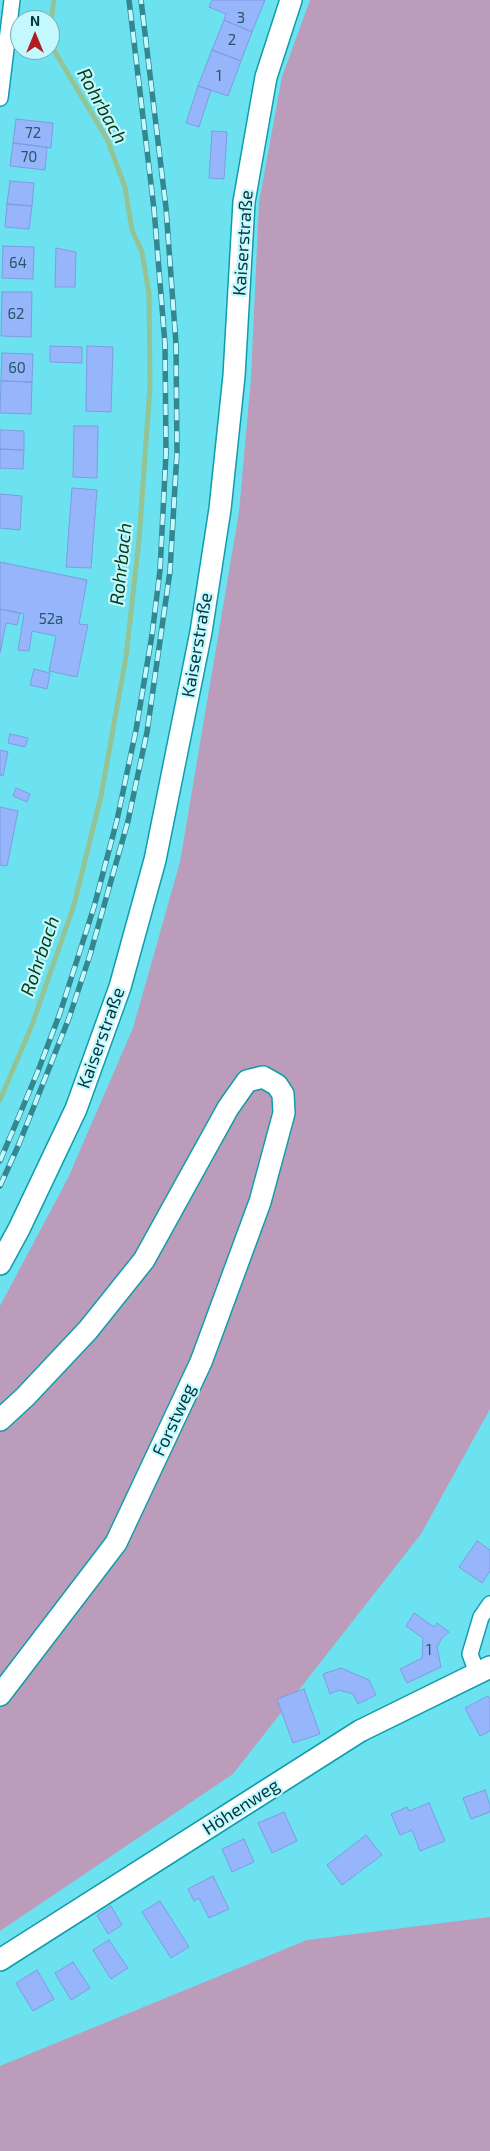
<!DOCTYPE html>
<html>
<head>
<meta charset="utf-8">
<style>
	body { margin:0 }
	#map { position:relative; width:490px; height:2151px; overflow:hidden; background:#6ce1ef; font-family:"Exo 2",sans-serif }
	canvas { display:block }
	.north { position:absolute; left:10px; top:10px; width:50px; height:50px; box-sizing:border-box; background:#c4f8ff; border:1px solid #76abb1; border-radius:50%; rotate:0deg; font-size:14px; font-weight:700; line-height:20px; text-align:center; color:#00383d }
	.north::after { content:''; display:block; margin:auto; width:18px; height:22px; background:#b01e23; clip-path:polygon(50% 0,100% 100%,50% 72%,0 100%) }
</style>
</head>
<body>
<div id="map">
<canvas width="490" height="2151"></canvas>
<div class="north">N</div>
</div>
<script>
const context = document.querySelector('canvas').getContext('2d');
context.lineJoin = 'round';
function paint(path, color) {
  context.fillStyle = color;
  context.fill(path, 'evenodd');
}
function poly(rows) {
  const path = new Path2D();
  for (const r of rows) {
    path.moveTo(r[0], r[1]);
    for (let i = 2; i < r.length; i += 2) path.lineTo(r[i], r[i + 1]);
  }
  return path;
}
function stroke(path, color, width, dash) {
  context.strokeStyle = color;
  context.lineWidth = width;
  context.lineCap = dash ? 'butt' : 'round';
  context.setLineDash(dash || []);
  context.stroke(path);
}
function write(font, color, halo, rows, align = 'center') {
  context.font = font + ' "Exo 2",sans-serif';
  context.lineWidth = 4.5;
  context.setLineDash([]);
  context.textBaseline = 'middle';
  context.strokeStyle = halo;
  context.fillStyle = color;
  for (const [text, x, y, turn = 0] of rows) {
    context.save();
    context.translate(x, y);
    context.rotate((+turn || 0) * Math.PI / 180);
    context.textAlign = isNaN(turn) ? turn : align;
    if (halo) context.strokeText(text, 0, 0);
    context.fillText(text, 0, 0);
    context.restore();
  }
}
const green = poly([
	[310,0,490,0,490,1409,421,1534,233,1774,0,1931,0,1306,68,1178,133,1028,180,862,239,512,251,378,259,202,282,77],
	[490,1917,490,2151,0,2151,0,2066,307,1940]
]);
const stream = poly([
	[50,26,54,0],
	[0,1100,32,1025,74,905,101,796,126,657,139,540,150,386,149,294,142,252,132,230,125,187,107,139,55,52,50,34]
]);
const building = poly([
	[212,0,265,0,252,32,224,20,226,14,209,7,212,0],
	[224,20,252,32,241,61,212,50,224,20],
	[212,50,241,61,228,96,198,86,212,50],
	[198,86,211,90,199,127,186,123,198,86],
	[16,119,53,123,51,148,13,143,16,119],
	[212,131,227,132,224,179,209,178,212,131],
	[13,143,47,147,45,170,10,166,13,143],
	[10,181,34,183,32,206,7,204,10,181],
	[7,204,32,206,29,229,5,227,7,204],
	[3,246,34,247,33,279,2,278,3,246],
	[56,248,76,252,75,287,55,287,56,248],
	[2,292,32,292,31,337,1,336,2,292],
	[50,346,82,347,82,363,50,362,50,346],
	[87,346,113,347,111,412,86,411,87,346],
	[2,353,33,354,32,382,1,381,2,353],
	[1,381,32,382,31,414,0,413,1,381],
	[74,426,98,426,97,478,73,477,74,426],
	[0,430,24,431,24,450,0,449,0,430],
	[0,449,24,450,23,469,0,468,0,449],
	[72,488,97,490,91,568,66,567,72,488],
	[0,494,22,496,20,530,0,528,0,494],
	[0,562,87,580,79,624,88,625,77,677,49,671,56,636,32,631,29,651,18,650,24,614,0,609,0,562],
	[0,609,20,613,17,625,6,623,0,653,0,609],
	[34,669,50,673,47,689,30,685,34,669],
	[10,734,28,738,25,747,8,743,10,734],
	[0,750,8,752,3,776,0,775,0,750],
	[16,788,30,794,27,802,13,796,16,788],
	[0,807,18,811,7,866,0,865,0,807],
	[477,1541,490,1550,490,1571,482,1583,459,1567,477,1541],
	[414,1613,434,1627,437,1623,449,1632,442,1638,437,1647,441,1667,407,1683,400,1669,422,1658,423,1638,406,1626,414,1613],
	[341,1668,369,1680,376,1695,358,1704,353,1694,339,1690,330,1694,323,1674,341,1668],
	[304,1689,320,1734,293,1743,277,1699,304,1689],
	[488,1696,490,1699,490,1731,480,1736,465,1708,488,1696],
	[485,1790,490,1805,490,1812,471,1819,463,1798,485,1790],
	[429,1803,445,1841,420,1851,412,1830,400,1835,391,1814,407,1807,409,1811,429,1803],
	[284,1812,297,1841,272,1853,258,1823,284,1812],
	[366,1835,382,1855,342,1885,327,1865,366,1835],
	[244,1839,254,1862,232,1872,222,1849,244,1839],
	[213,1876,229,1909,209,1918,199,1898,194,1901,188,1889,213,1876],
	[160,1901,189,1947,171,1958,142,1912,160,1901],
	[111,1906,122,1925,108,1934,97,1915,111,1906],
	[109,1940,128,1968,111,1979,93,1950,109,1940],
	[73,1962,90,1988,71,2000,55,1973,73,1962],
	[37,1970,54,1999,33,2011,16,1983,37,1970]
]);
const street = poly([
	[0,98,12,0],
	[477,1673,470,1654,481,1617,490,1604]
]);
const secondary = poly([
	[0,1264,19,1229,76,1109,120,987,155,860,201,632,220,509,234,376,244,202,266,77,291,0],
	[0,1420,25,1397,88,1330,144,1260,228,1108,247,1081,263,1077,277,1085,283,1094,284,1113,260,1202,201,1362,116,1543,0,1695],
	[0,1960,360,1731,490,1667]
]);
const rail = poly([
	[0,1161,38,1071,60,1013,94,907,117,820,136,730,152,635,160,570,166,453,165,344,154,209,129,0],
	[0,1186,19,1144,69,1018,90,955,128,821,147,732,170,571,177,452,176,344,166,208,141,0]
]);
const numberNames = [
	["3",241,18],
	["2",232,40],
	["1",219,76],
	["72",33,133],
	["70",29,157],
	["64",18,263],
	["62",16,314],
	["60",17,368],
	["52a",51,619],
	["1",429,1650]
];
const streetNames = [
	["Kaiserstraße",243,243,-86],
	["Kaiserstraße",197,645,-80],
	["Kaiserstraße",101,1038,-70],
	["Forstweg",174,1420,-65],
	["Höhenweg",241,1807,-33]
];
const waterNames = [
	["Rohrbach",102,106,61],
	["Rohrbach",121,564,-84],
	["Rohrbach",40,956,-71]
];
paint(green, '#bb9dbb');
stroke(stream, '#94c496', 5);
paint(building, '#96b5fb');
stroke(building, '#7e9ce0', 1);
stroke(street, '#109dab', 18);
stroke(secondary, '#109dab', 24);
stroke(street, '#fff', 15);
stroke(secondary, '#fff', 21);
stroke(rail, '#338790', 5.5);
stroke(rail, '#c4f8ff', 4, [11]);
write('15px', '#26576c', null, numberNames);
write('18px', '#00383d', '#c4f8ff', streetNames);
write('italic 19px', '#073d11', '#c4f8ff', waterNames);
</script>
</body>
</html>
